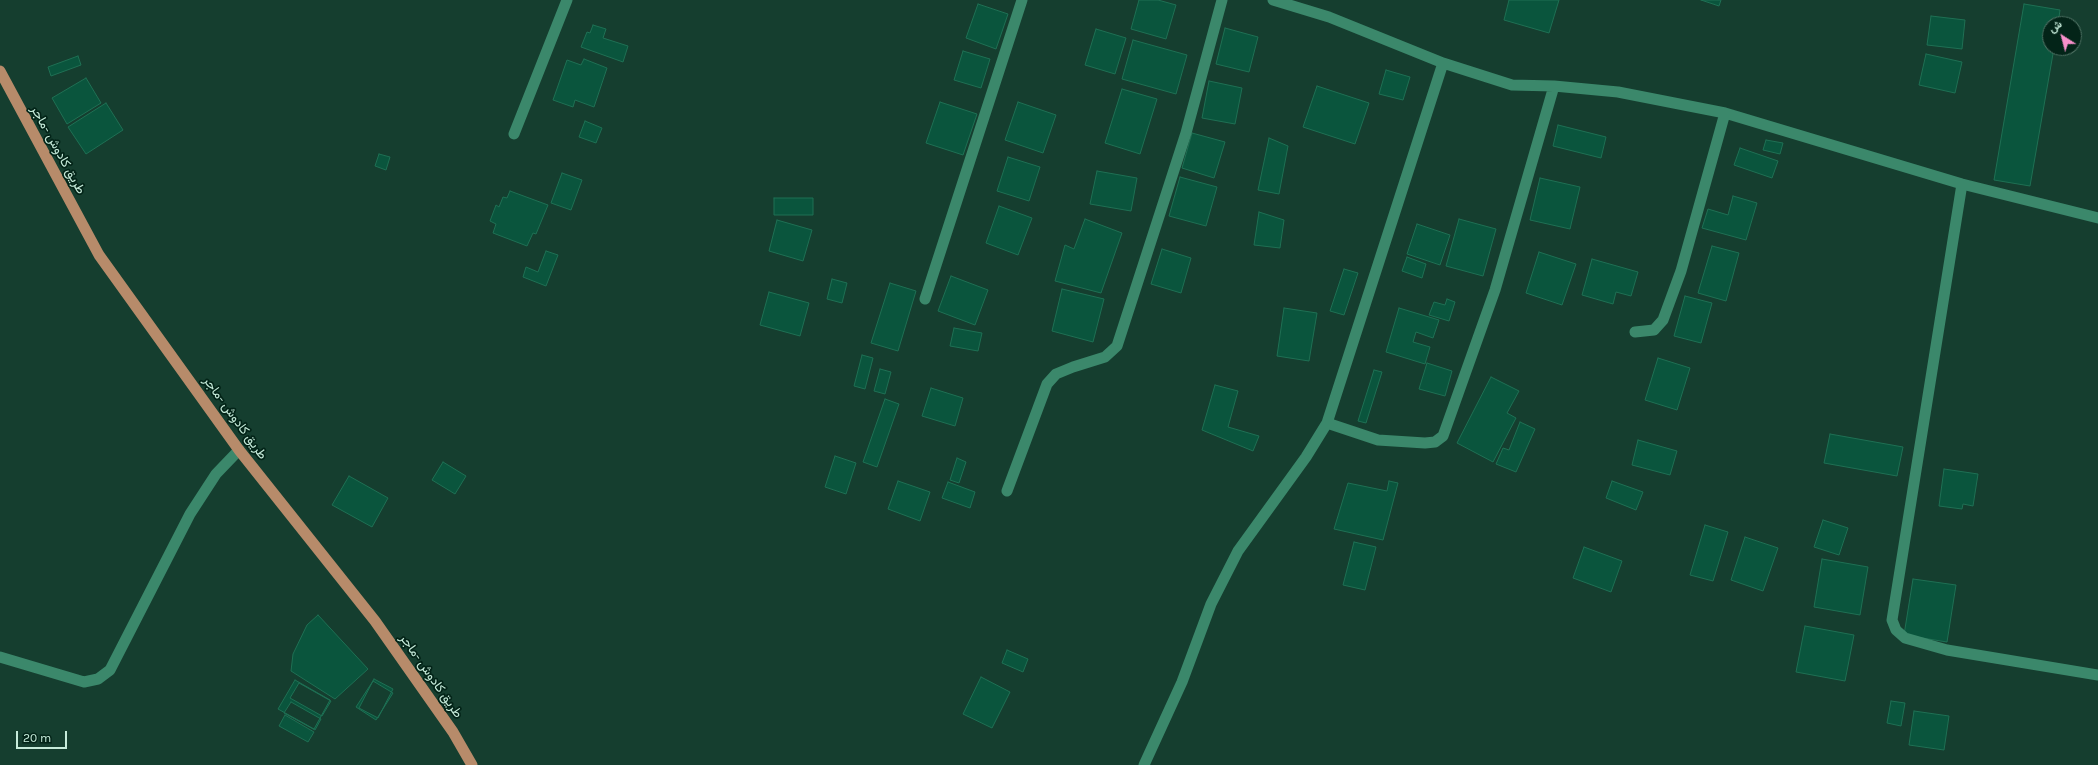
<!DOCTYPE html>
<html>
<head>
<meta charset="utf-8">
<style>
	body { margin:0 }
	#map { position:relative; width:2098px; height:765px; overflow:hidden; background:#153e2f; font-family:Karla,Vazirmatn,sans-serif }
	canvas { display:block }
	.north { position:absolute; left:2042px; top:16px; width:40px; height:40px; box-sizing:border-box; background:#032418; border:1px solid #517466; border-radius:50%; rotate:324deg; font-size:11px; font-weight:700; line-height:16px; text-align:center; color:#c6ebda }
	.north::after { content:''; display:block; margin:auto; width:14px; height:18px; background:#f890cb; clip-path:polygon(50% 0,100% 100%,50% 72%,0 100%) }
	.scale { position:absolute; left:16px; top:731px; width:51px; height:18px; box-sizing:border-box; border:2px solid #c6ebda; border-top:0; padding-left:5px; font-size:12px; line-height:14px; white-space:nowrap; color:#c6ebda; -webkit-text-stroke:3px #032418; paint-order:stroke }
</style>
</head>
<body>
<div id="map">
<canvas width="2098" height="765"></canvas>
<div class="north">ش</div>
<div class="scale">20 m</div>
</div>
<script>
const context = document.querySelector('canvas').getContext('2d');
context.lineJoin = 'round';
function paint(path, color) {
  context.fillStyle = color;
  context.fill(path, 'evenodd');
}
function poly(rows) {
  const path = new Path2D();
  for (const r of rows) {
    path.moveTo(r[0], r[1]);
    for (let i = 2; i < r.length; i += 2) path.lineTo(r[i], r[i + 1]);
  }
  return path;
}
function stroke(path, color, width, dash) {
  context.strokeStyle = color;
  context.lineWidth = width;
  context.lineCap = dash ? 'butt' : 'round';
  context.setLineDash(dash || []);
  context.stroke(path);
}
function write(font, color, halo, rows, align = 'center') {
  context.font = font + ' Karla,Vazirmatn,sans-serif';
  context.lineWidth = 3.5;
  context.setLineDash([]);
  context.textBaseline = 'middle';
  context.strokeStyle = halo;
  context.fillStyle = color;
  for (const [text, x, y, turn = 0] of rows) {
    context.save();
    context.translate(x, y);
    context.rotate((+turn || 0) * Math.PI / 180);
    context.textAlign = isNaN(turn) ? turn : align;
    if (halo) context.strokeText(text, 0, 0);
    context.fillText(text, 0, 0);
    context.restore();
  }
}
const building = poly([
	[1139,0,1158,0,1176,5,1166,39,1131,29,1139,0],
	[1509,0,1559,0,1549,33,1504,20,1509,0],
	[1701,0,1721,0,1719,6,1701,0],
	[978,4,1008,14,996,49,966,38,978,4],
	[2024,4,2060,10,2058,24,2050,24,2050,48,2054,48,2030,186,1994,180,2024,4],
	[1931,16,1965,20,1962,49,1927,45,1931,16],
	[593,25,606,29,603,38,628,46,623,62,581,47,587,32,590,33,593,25],
	[1225,28,1258,37,1249,72,1216,64,1225,28],
	[1096,29,1126,38,1115,74,1085,65,1096,29],
	[1133,40,1187,55,1176,94,1122,79,1133,40],
	[963,51,990,59,981,88,954,80,963,51],
	[1926,54,1962,62,1955,93,1919,85,1926,54],
	[78,56,81,65,51,76,48,67,78,56],
	[584,59,607,68,594,107,575,100,573,107,553,100,567,60,581,65,584,59],
	[1386,70,1410,77,1403,100,1379,94,1386,70],
	[86,78,101,103,67,124,52,98,86,78],
	[1209,81,1242,88,1235,124,1202,118,1209,81],
	[1317,86,1369,103,1355,144,1303,127,1317,86],
	[1122,89,1157,99,1140,154,1105,143,1122,89],
	[940,102,977,114,963,155,926,143,940,102],
	[1018,102,1056,115,1043,153,1005,140,1018,102],
	[106,103,123,130,86,154,68,127,106,103],
	[585,121,602,128,596,143,579,137,585,121],
	[1558,125,1606,137,1601,158,1553,146,1558,125],
	[1192,133,1225,142,1214,178,1182,168,1192,133],
	[1269,138,1288,146,1279,194,1258,190,1269,138],
	[1766,140,1783,143,1780,154,1763,150,1766,140],
	[1740,148,1778,161,1772,178,1734,165,1740,148],
	[379,154,390,157,386,170,375,166,379,154],
	[1008,157,1040,167,1029,201,997,191,1008,157],
	[1097,171,1137,178,1131,211,1090,204,1097,171],
	[562,173,582,180,571,210,551,203,562,173],
	[1180,177,1217,187,1206,226,1169,216,1180,177],
	[1540,178,1580,187,1570,229,1530,220,1540,178],
	[510,191,548,205,536,234,533,233,527,246,493,233,496,224,490,221,496,205,499,207,503,197,507,198,510,191],
	[1733,196,1757,203,1746,240,1702,228,1708,209,1728,215,1733,196],
	[774,198,813,198,813,215,774,215,774,198],
	[999,206,1032,218,1018,255,986,243,999,206],
	[1259,212,1284,220,1280,248,1254,245,1259,212],
	[1085,219,1122,233,1101,293,1055,281,1065,245,1074,249,1085,219],
	[1459,219,1496,229,1483,276,1446,266,1459,219],
	[777,220,812,230,803,261,769,251,777,220],
	[1417,224,1450,235,1440,265,1407,254,1417,224],
	[1712,246,1739,253,1726,301,1698,293,1712,246],
	[1162,249,1191,258,1181,293,1151,284,1162,249],
	[546,251,558,255,546,286,523,277,526,267,538,272,546,251],
	[1539,252,1576,264,1562,305,1526,293,1539,252],
	[1407,257,1426,264,1422,278,1402,271,1407,257],
	[1592,259,1638,272,1631,296,1616,292,1613,304,1582,295,1592,259],
	[1344,269,1358,273,1344,315,1330,311,1344,269],
	[951,276,988,290,975,325,938,311,951,276],
	[832,279,847,283,842,303,827,299,832,279],
	[890,283,916,291,898,351,871,343,890,283],
	[1062,289,1104,299,1093,342,1052,331,1062,289],
	[769,292,809,303,800,336,760,325,769,292],
	[1685,296,1712,303,1701,343,1674,336,1685,296],
	[1447,299,1455,302,1449,321,1429,315,1434,302,1445,305,1447,299],
	[1284,308,1317,313,1309,361,1277,356,1284,308],
	[1399,308,1439,320,1433,338,1416,332,1413,342,1430,347,1425,364,1386,352,1399,308],
	[954,328,982,333,978,351,950,346,954,328],
	[862,355,873,358,865,389,854,386,862,355],
	[1658,358,1690,368,1677,410,1645,400,1658,358],
	[1427,363,1452,371,1445,396,1419,389,1427,363],
	[880,369,891,372,885,394,874,391,880,369],
	[1374,370,1382,372,1366,423,1358,421,1374,370],
	[1491,377,1519,391,1507,413,1516,418,1493,462,1457,443,1491,377],
	[1215,385,1238,391,1228,427,1259,436,1253,451,1202,430,1215,385],
	[931,388,963,398,955,426,922,416,931,388],
	[885,399,899,404,877,467,863,462,885,399],
	[1520,422,1535,429,1516,472,1496,464,1503,448,1509,450,1520,422],
	[1830,434,1903,447,1897,476,1824,463,1830,434],
	[1638,440,1677,451,1670,475,1632,465,1638,440],
	[835,456,856,463,846,494,825,487,835,456],
	[957,458,966,462,959,483,950,480,957,458],
	[443,462,466,476,455,494,432,480,443,462],
	[1944,469,1978,474,1973,506,1963,504,1962,509,1939,506,1944,469],
	[349,476,388,498,372,527,332,505,349,476],
	[898,481,930,492,920,521,888,509,898,481],
	[1389,481,1398,483,1383,540,1334,529,1348,483,1387,491,1389,481],
	[1612,481,1643,492,1636,510,1606,498,1612,481],
	[948,482,975,492,970,508,942,498,948,482],
	[1823,520,1848,528,1839,555,1814,547,1823,520],
	[1705,525,1728,532,1713,581,1690,575,1705,525],
	[1745,537,1778,548,1763,591,1731,580,1745,537],
	[1354,542,1376,547,1365,590,1343,585,1354,542],
	[1584,547,1622,561,1611,592,1573,578,1584,547],
	[1822,559,1868,567,1860,615,1814,607,1822,559],
	[1913,579,1956,585,1947,642,1904,635,1913,579],
	[318,615,368,669,335,699,291,671,293,654,307,625,318,615],
	[1805,626,1854,635,1845,681,1796,672,1805,626],
	[1007,650,1028,659,1023,672,1002,663,1007,650],
	[981,677,1010,692,992,728,963,714,981,677],
	[374,679,393,689,378,718,359,708,374,679],
	[295,680,330,700,314,729,278,709,295,680],
	[373,681,393,693,376,720,356,707,373,681],
	[299,683,331,701,322,716,290,698,299,683],
	[1891,701,1905,703,1901,726,1887,723,1891,701],
	[291,702,321,719,315,730,284,713,291,702],
	[1914,711,1949,716,1944,750,1909,745,1914,711],
	[285,715,314,732,308,742,279,726,285,715]
]);
const minor = poly([
	[1273,0,1329,17,1443,63,1512,85,1554,86,1618,92,1725,113,1962,184,2098,218],
	[514,134,567,0],
	[1962,184,1892,620,1896,630,1905,638,1947,650,2098,675],
	[925,299,1022,0],
	[1635,332,1654,330,1663,320,1681,271,1725,113],
	[1327,423,1378,440,1425,443,1435,442,1443,436,1495,290,1554,86],
	[1007,491,1047,384,1056,374,1073,367,1105,357,1117,346,1186,133,1222,0],
	[0,657,84,682,98,679,110,670,190,514,216,474,239,450],
	[1144,765,1182,682,1211,604,1238,551,1306,457,1327,423,1443,63]
]);
const trunk = poly([
	[0,71,99,255,239,450,375,621,453,732,472,765]
]);
const streetNames = [
	["طريق كادوش -ماجر",58,150,61],
	["طريق كادوش -ماجر",235,418,54],
	["طريق كادوش -ماجر",431,676,55]
];
paint(building, '#0a553d');
stroke(building, '#1f7054', 1);
stroke(minor, '#3b886b', 11);
stroke(trunk, '#b78b6a', 11);
write('13px', '#c6ebda', '#032418', streetNames);
</script>
</body>
</html>
